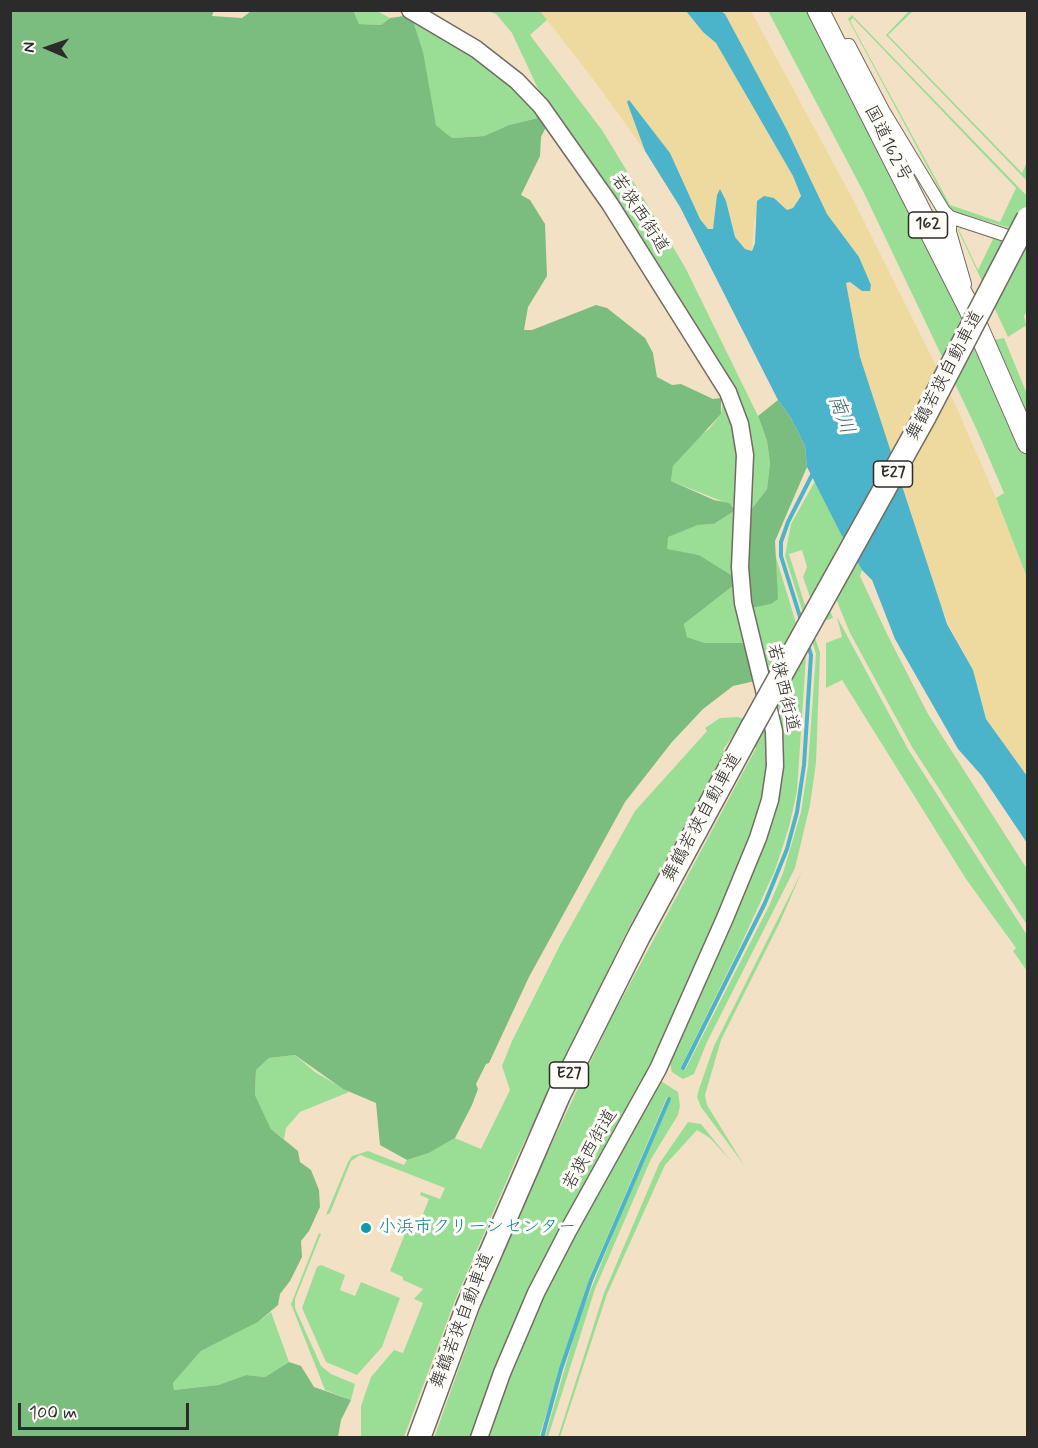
<!DOCTYPE html>
<html>
<head>
<meta charset="utf-8">
<style>
	body { margin:0 }
	#map { position:relative; width:1038px; height:1448px; overflow:hidden; background:#f3e1c6; font-family:Mynerve,sans-serif }
	canvas { display:block }
	.frame { position:absolute; inset:0; border:12px solid #2b2b2b; pointer-events:none }
	.north { position:absolute; left:18px; top:18px; width:60px; height:60px; -webkit-text-stroke:4px #fdfcf7; paint-order:stroke; rotate:272deg; font-size:16px; font-weight:700; line-height:24px; text-align:center; color:#2b2b2b }
	.north::after { content:''; display:block; margin:auto; width:21px; height:27px; background:#2b2b2b; clip-path:polygon(50% 0,100% 100%,50% 72%,0 100%) }
	.scale { position:absolute; left:18px; top:1403px; width:171px; height:27px; box-sizing:border-box; border:3px solid #2b2b2b; border-top:0; padding-left:8px; font-size:18px; line-height:21px; white-space:nowrap; color:#2b2b2b; -webkit-text-stroke:4px #fdfcf7; paint-order:stroke }
</style>
</head>
<body>
<div id="map">
<canvas width="1038" height="1448"></canvas>
<div class="frame"></div>
<div class="north">N</div>
<div class="scale">100 m</div>
</div>
<script>
const context = document.querySelector('canvas').getContext('2d');
context.lineJoin = 'round';
function paint(path, color) {
  context.fillStyle = color;
  context.fill(path, 'evenodd');
}
function poly(rows) {
  const path = new Path2D();
  for (const r of rows) {
    path.moveTo(r[0], r[1]);
    for (let i = 2; i < r.length; i += 2) path.lineTo(r[i], r[i + 1]);
  }
  return path;
}
function stroke(path, color, width, dash) {
  context.strokeStyle = color;
  context.lineWidth = width;
  context.lineCap = dash ? 'butt' : 'round';
  context.setLineDash(dash || []);
  context.stroke(path);
}
function write(font, color, halo, rows, align = 'center') {
  context.font = font + ' Mynerve,"Klee One",sans-serif';
  context.lineWidth = 6;
  context.setLineDash([]);
  context.textBaseline = 'middle';
  context.strokeStyle = halo;
  context.fillStyle = color;
  for (const [text, x, y, turn = 0] of rows) {
    context.save();
    context.translate(x, y);
    context.rotate((+turn || 0) * Math.PI / 180);
    context.textAlign = isNaN(turn) ? turn : align;
    if (halo) context.strokeText(text, 0, 0);
    context.fillText(text, 0, 0);
    context.restore();
  }
}
const green = poly([
	[353,11,377,11,390,18,381,25,359,24],
	[488,11,540,11,548,19,530,35,602,130,685,267,758,416,767,441,770,463,767,489,750,511,753,477,751,440,747,420,732,384,540,93,512,33,496,14],
	[768,11,812,11,1001,392,1027,458,1027,578,996,498,1004,493,976,428,864,193],
	[909,11,913,11,888,35,1022,173,1027,162,1027,181,886,35],
	[852,15,1027,196,1027,233,955,212,949,207,848,19],
	[853,18,1016,188,1000,222,950,205,850,21],
	[413,21,471,54,514,88,542,117,509,125,484,136,452,138,436,125],
	[961,227,1027,247,1028,310,1024,316,1027,329,1025,326,1008,337,958,230],
	[962,228,993,239,978,270,959,230],
	[1004,338,1027,394,1027,429,989,341],
	[723,402,733,431,738,458,736,507,671,481,673,466,697,438,709,429,721,414],
	[815,481,862,570,860,576,887,634,928,714,1027,869,1027,925,912,747,850,633,829,582,820,586,833,618,819,623,803,577,807,567,802,550,789,554,820,653,816,763,810,805,795,868,707,1042,694,1074,683,1079,672,1072,669,1060,765,842,777,803,752,608,771,604,775,554,806,656,797,791,789,827,775,870,738,951,681,1067,685,1070,769,906,783,873,801,812,808,766,816,654,785,556,791,524],
	[736,510,733,576,699,555,667,550,667,537,698,525,714,524],
	[734,585,746,643,705,643,687,637,684,624],
	[837,617,908,749,1027,935,1027,971,1013,951,1016,948,966,879,842,680,826,688,826,643,842,637],
	[738,717,744,719,723,750,725,752,627,931,517,1157,454,1303,404,1437,361,1437,361,1406,371,1377,394,1350,403,1353,423,1303,414,1299,423,1289,403,1280,403,1277,390,1271,406,1231,415,1234,429,1199,420,1195,421,1192,440,1199,445,1188,360,1155,351,1161,330,1213,326,1215,348,1162,352,1156,368,1151,404,1165,407,1160,429,1153,455,1138,481,1149,510,1090,502,1066,512,1041,560,945,635,811,707,731,705,728,720,718],
	[763,729,766,732,766,767,762,800,750,838,696,967,650,1066,531,1287,471,1437,434,1438,480,1309,539,1170,610,1021,756,748,754,746],
	[802,871,780,922,721,1040,705,1095,707,1105,744,1165,701,1107,697,1097,699,1089,714,1046],
	[295,1055,315,1072,349,1092,300,1112,286,1128,284,1139,271,1129,255,1095,256,1070,269,1058],
	[661,1081,678,1092,680,1106,678,1115,651,1159,595,1289,548,1437,545,1437,579,1319,631,1189,671,1099,667,1097,589,1279,539,1437,486,1438,526,1332,558,1264],
	[688,1122,701,1124,731,1161,710,1138,697,1130,665,1165,607,1294,560,1437,558,1437,604,1293,659,1164],
	[319,1233,321,1234,295,1299,295,1308,321,1366,331,1374,355,1384,351,1400,325,1390,291,1304],
	[321,1265,345,1275,340,1290,355,1296,361,1282,400,1298,382,1347,357,1375,326,1362,302,1308,317,1267],
	[271,1312,289,1362,265,1377,246,1375,218,1385,174,1390,173,1383,201,1351,258,1322]
]);
const forest = poly([
	[214,10,212,16,242,18,251,11,353,10,359,24,381,25,390,18,404,16,413,21,423,52,436,125,452,138,484,136,509,125,542,117,547,125,541,137,540,156,521,195,530,200,545,224,547,276,528,307,524,330,532,330,596,305,607,308,645,338,653,353,657,377,672,385,681,384,713,399,721,398,721,414,673,466,671,481,714,500,729,503,736,510,714,524,698,525,668,537,667,549,699,555,733,576,734,585,684,624,687,637,705,643,746,643,755,681,733,686,703,709,672,742,625,802,529,977,489,1063,486,1064,476,1084,478,1089,472,1105,455,1138,429,1153,407,1160,380,1145,376,1103,343,1089,295,1055,269,1058,256,1070,255,1095,271,1129,298,1151,300,1162,311,1170,319,1190,320,1207,309,1231,301,1241,302,1257,290,1281,280,1294,278,1305,258,1322,201,1351,173,1383,174,1390,218,1385,246,1375,265,1377,289,1362,301,1366,314,1387,351,1400,341,1420,338,1437,11,1437,10,11],
	[778,400,791,418,805,446,807,467,775,541,778,599,771,604,752,608,747,554,750,511,767,489,770,463,767,441,758,416]
]);
const sand = poly([
	[686,10,703,32,716,43,793,176,801,196,793,208,787,210,774,198,754,220,752,251,745,250,735,237,726,201,717,195,713,229,708,229,700,219,670,153,627,102,645,151,593,79,540,11],
	[721,11,751,11,856,205,956,406,996,498,1027,578,1027,776,986,719,973,670,948,624,935,590,884,436,860,357,846,282,871,285,859,257,827,214,787,130]
]);
const water = poly([
	[686,11,721,11,725,14,787,130,827,214,859,257,871,285,870,291,862,291,850,282,846,283,860,357,947,624,973,670,986,719,1027,776,1027,843,982,776,958,749,895,639,872,580,862,570,842,536,807,467,805,446,791,418,778,400,680,207,645,151,627,102,629,100,670,153,700,219,708,229,713,229,717,195,720,189,726,201,735,237,745,249,752,251,755,243,757,201,764,196,774,198,787,210,793,208,801,196,793,176,716,43,703,32]
]);
const stream = poly([
	[801,620,781,556,781,542,788,522,813,473],
	[683,1068,765,903,787,849,797,812,804,765,811,655,808,645],
	[542,1438,561,1369,591,1280,669,1099]
]);
const minor = poly([
	[837,46,849,45,883,110,944,211,950,217,1020,240],
	[950,217,950,232,965,284]
]);
const tertiary = poly([
	[410,10,476,49,517,81,541,106,610,204,728,392,740,424,745,455,740,567,743,603,774,731,775,766,770,800,758,838,725,918,658,1069,568,1231,536,1293,502,1373,479,1438]
]);
const trunk = poly([
	[818,10,969,308,1028,443]
]);
const motorway = poly([
	[419,1438,468,1305,559,1095,639,936,752,727]
]);
const motorwayBridge = poly([
	[752,727,924,418,1028,218]
]);
const markers = [
	[366,1228,6,"#0f9aa8"]
];
const shields = [
	[928,225,39],
	[893,474,39],
	[569,1075,39]
];
const shieldNames = [
	["162",928,225],
	["E27",893,474],
	["E27",569,1075]
];
const streetNames = [
	["国道162号",887,144,63],
	["若狭西街道",639,214,57],
	["舞鶴若狭自動車道",946,376,-62],
	["若狭西街道",782,688,77],
	["舞鶴若狭自動車道",703,818,-61],
	["若狭西街道",591,1150,-60],
	["舞鶴若狭自動車道",463,1321,-69]
];
const cultureNames = [
	["小浜市クリーンセンター",378,1228]
];
const waterNames = [
	["南川",840,415,70]
];
paint(green, '#9ade96');
paint(forest, '#7bbd7f');
paint(sand, '#eeda9e');
paint(water, '#4cb4ca');
stroke(stream, '#4cb4ca', 4);
stroke(minor, '#716b61', 14);
stroke(tertiary, '#716b61', 19);
stroke(trunk, '#716b61', 23);
stroke(motorway, '#716b61', 25);
stroke(minor, '#fff', 12);
stroke(tertiary, '#fff', 16);
stroke(trunk, '#fff', 21);
stroke(motorway, '#fff', 22);
stroke(motorwayBridge, '#716b61', 25, []);
stroke(motorwayBridge, '#fff', 22);
for (const [x, y, r, color] of markers) {
  const dot = new Path2D();
  dot.arc(x, y, r, 0, 2 * Math.PI);
  context.fillStyle = color;
  context.fill(dot);
  stroke(dot, '#fdfcf7', 2);
}
for (const [x, y, w] of shields) {
  const box = new Path2D();
  box.roundRect(x - w / 2, y - 13, w, 26, 4.5);
  context.fillStyle = '#fdfcf7';
  context.fill(box);
  stroke(box, '#2b2b2b', 1.5);
}
write('bold 16px', '#2b2b2b', null, shieldNames);
write('18px', '#2b2b2b', '#fdfcf7', streetNames);
write('18px', '#0d838f', '#fdfcf7', cultureNames, 'left');
write('italic 20px', '#38626b', '#fdfcf7', waterNames);
</script>
</body>
</html>
